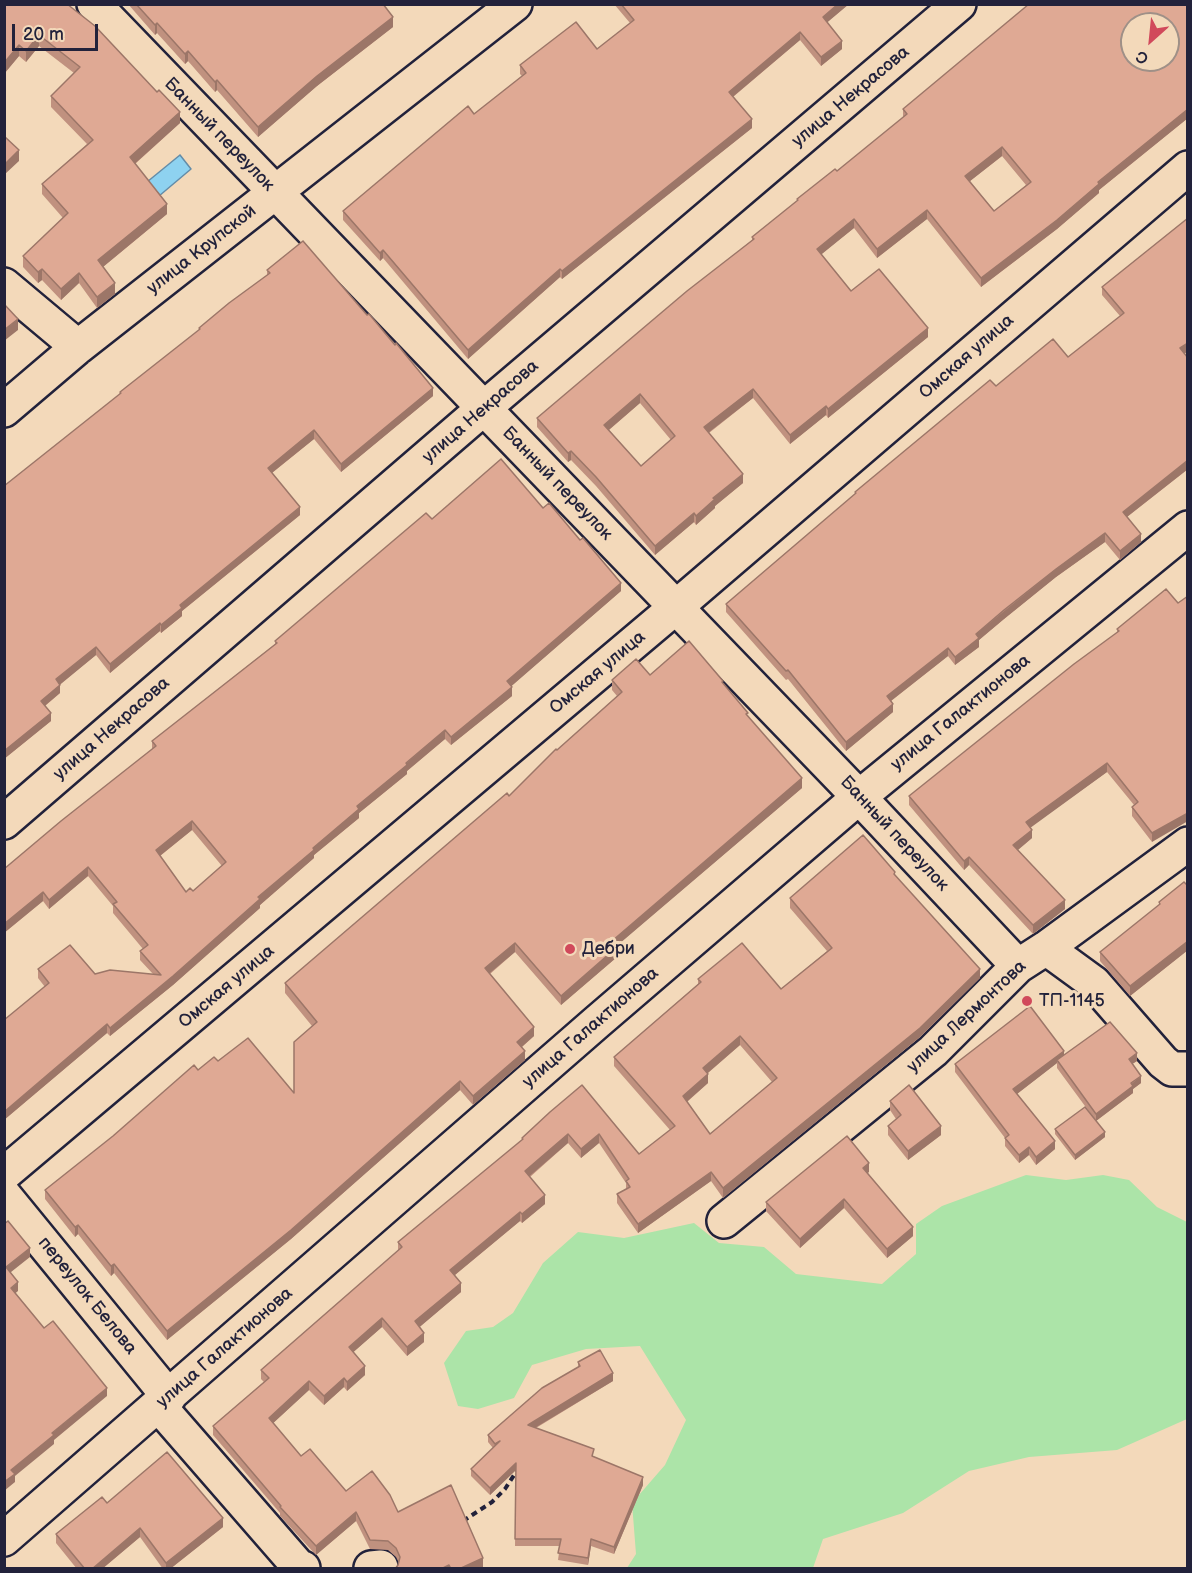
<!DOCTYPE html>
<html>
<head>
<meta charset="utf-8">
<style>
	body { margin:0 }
	#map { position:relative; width:1192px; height:1573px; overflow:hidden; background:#f3d9ba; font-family:"Balsamiq Sans",sans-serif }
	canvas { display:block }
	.frame { position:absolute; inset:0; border:6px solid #22223b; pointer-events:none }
	.north { position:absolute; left:1120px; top:12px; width:60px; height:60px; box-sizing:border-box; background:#f3d9ba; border:2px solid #9f9087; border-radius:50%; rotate:207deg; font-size:16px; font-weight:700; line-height:24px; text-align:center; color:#22223b }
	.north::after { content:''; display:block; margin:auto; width:21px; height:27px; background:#d1495b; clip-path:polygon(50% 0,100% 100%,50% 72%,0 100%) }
	.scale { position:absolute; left:12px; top:24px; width:86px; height:27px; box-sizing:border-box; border:3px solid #22223b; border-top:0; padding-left:8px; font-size:18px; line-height:21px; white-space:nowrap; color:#22223b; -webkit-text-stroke:4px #f3d9ba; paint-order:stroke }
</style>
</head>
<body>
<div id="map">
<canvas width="1192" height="1573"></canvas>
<div class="frame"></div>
<div class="north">С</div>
<div class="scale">20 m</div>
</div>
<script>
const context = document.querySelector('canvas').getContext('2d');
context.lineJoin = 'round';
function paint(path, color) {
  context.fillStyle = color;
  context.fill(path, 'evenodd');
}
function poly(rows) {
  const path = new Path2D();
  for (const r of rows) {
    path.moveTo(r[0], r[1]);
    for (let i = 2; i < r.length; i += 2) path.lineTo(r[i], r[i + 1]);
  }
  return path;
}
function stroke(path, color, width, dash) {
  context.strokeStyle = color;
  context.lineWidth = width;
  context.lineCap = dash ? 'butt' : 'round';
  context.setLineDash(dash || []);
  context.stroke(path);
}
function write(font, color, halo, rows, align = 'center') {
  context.font = font + ' "Balsamiq Sans",sans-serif';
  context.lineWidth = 6;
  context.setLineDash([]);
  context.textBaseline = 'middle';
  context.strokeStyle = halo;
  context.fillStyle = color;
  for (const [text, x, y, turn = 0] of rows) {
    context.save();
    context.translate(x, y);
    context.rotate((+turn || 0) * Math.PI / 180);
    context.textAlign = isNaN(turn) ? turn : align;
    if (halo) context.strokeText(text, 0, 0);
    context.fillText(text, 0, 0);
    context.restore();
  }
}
const green = poly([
	[1026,1175,1066,1180,1103,1175,1129,1180,1157,1207,1187,1222,1187,1419,1117,1450,1029,1457,969,1471,903,1513,823,1539,813,1568,627,1568,636,1554,632,1503,665,1465,686,1420,640,1346,586,1349,532,1365,514,1398,478,1409,458,1406,444,1363,466,1331,493,1327,513,1313,543,1263,578,1232,624,1238,694,1223,719,1243,764,1247,796,1274,882,1284,916,1254,916,1224,942,1206]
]);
const water = poly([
	[180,155,191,169,159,196,147,182,180,155]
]);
const path = poly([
	[463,1521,492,1502,505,1489,518,1469]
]);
const street = poly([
	[94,4,859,797,1018,966],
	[4,285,78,347],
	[4,410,78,347,515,4],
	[1046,948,1094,983,1163,1062,1172,1069,1188,1069],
	[4,1174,676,607,1188,168],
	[4,1195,169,1397],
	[724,1221,933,1051,1018,966,1046,948,1188,844],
	[159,1406,300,1568,303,1568],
	[4,1539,597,1022,859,797,1188,528],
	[371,1568,381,1567]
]);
const secondary = poly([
	[4,822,484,408,959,4]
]);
const wall = poly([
	[4,4,180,123,135,164,167,214,103,267,115,294,97,308,79,283,61,300,42,280,38,283,23,267,23,256,63,218,42,194,42,184,87,144,51,107,51,96,74,73,39,46,26,62,19,56,4,74],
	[128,4,383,4,393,27,317,86,258,137,217,90,215,92,188,61,185,64,157,33,155,35],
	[614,4,849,4,827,22,842,49,821,66,800,40,733,97,752,128,562,279,560,277,468,359,383,258,380,261,343,220,343,211,474,114,522,76,520,74,520,65,597,49,630,23],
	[1188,4,1188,118,1099,190,1099,193,1057,229,981,287,927,219,877,258,854,228,821,254,851,291,928,337,828,418,826,415,790,444,753,398,709,433,743,483,715,506,715,508,696,525,694,522,655,555,596,486,571,460,568,462,537,427,537,418,752,240,752,237,797,201,797,199,837,171,903,118,903,109],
	[1002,156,1026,185,994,211,970,181],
	[640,403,671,440,641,466,609,430],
	[1188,218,1188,351,1184,354,1188,358,1188,469,1127,517,1141,542,1120,560,1105,542,1056,577,1004,619,979,640,979,647,955,665,948,656,891,701,893,712,846,751,788,679,786,680,726,612,726,604,855,494,855,492,996,386,1068,357,1120,316,1102,295,1102,287],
	[267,270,433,396,341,472,314,439,272,473,300,515,182,611,182,616,161,633,160,631,110,673,96,655,60,684,60,693,45,706,51,721,4,759,120,392,199,331,199,328,267,275],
	[543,508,621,591,511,686,512,696,451,745,445,739,407,771,407,774,359,813,359,818,314,855,314,858,260,905,260,908,173,985,110,1036,107,1033,4,1120,4,1020,45,987,38,978,38,969,95,974,153,974,140,960,140,951,143,949,113,913,113,906,88,876,49,909,43,901,4,933,4,869,152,749,152,741,275,644,275,641,432,519],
	[192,830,222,866,193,891,186,892,160,856],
	[1166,589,1152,842,1132,816,1132,807,1134,805,1107,772,1030,827,1032,838,1018,850,1065,909,1033,934,969,865,964,870,909,805,909,796,1117,633,1117,629],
	[650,675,723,684,802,788,616,946,617,957,561,1005,515,952,490,974,534,1036,522,1047,525,1060,473,1105,460,1090,291,1239,167,1340,114,1273,111,1276,78,1234,75,1237,45,1199,45,1190,198,1070,218,1061,294,1093,312,1026,285,993,285,983,509,796,557,750,617,696,612,690,612,680],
	[895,875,980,978,920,1037,723,1198,711,1181,638,1233,617,1203,617,1194,626,1189,626,1183,599,1143,581,1158,568,1143,530,1177,545,1204,522,1223,520,1221,455,1275,461,1292,419,1327,424,1342,407,1356,382,1327,353,1352,365,1375,347,1391,344,1387,324,1405,309,1390,273,1423,301,1456,346,1491,398,1512,483,1567,480,1569,395,1569,398,1565,399,1563,396,1557,388,1550,370,1549,356,1521,316,1555,280,1516,280,1513,213,1435,213,1426,264,1382,261,1379,261,1370,398,1251,398,1242,522,1140,522,1138,550,1112,639,1154,670,1130,614,1066,614,1057,698,984,698,979,781,989,827,951,790,908,790,898],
	[740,1045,772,1082,710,1134,687,1102,708,1083,708,1073],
	[1188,886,1188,950,1130,996,1100,961,1100,952,1159,906,1159,902],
	[1064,1056,1137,1061,1132,1064,1141,1083,1133,1089,1133,1093,1096,1121,1057,1068,1057,1063,1017,1094,1055,1149,1036,1165,1029,1155,1019,1163,1005,1146,1005,1138,955,1072,955,1064],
	[890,1101,941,1135,908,1160,888,1135,888,1126,896,1119,890,1110],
	[1055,1129,1105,1137,1075,1160,1055,1134],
	[869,1172,867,1173,913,1236,887,1258,844,1208,800,1248,766,1211,766,1202],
	[578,1362,613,1381,536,1428,594,1457,643,1485,614,1554,591,1546,588,1565,558,1560,560,1546,515,1546,516,1470,490,1495,471,1476,471,1469,493,1448,488,1442,488,1435,578,1368],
	[107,1503,223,1527,170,1569,163,1569,140,1537,102,1569,77,1569,56,1543,56,1534]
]);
const shadedWall = poly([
	[838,4,849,4,823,26,823,17],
	[393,17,393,27,317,86,258,137,258,127,317,76],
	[157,23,157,33,155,35,155,25],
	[800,32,800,40,729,100,729,92],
	[39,35,39,46,26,62,26,51],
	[842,41,842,49,821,66,821,57],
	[19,45,19,56,4,74,4,63],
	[188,51,188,61,185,64,185,54],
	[217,80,217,90,215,92,215,82],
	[1188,109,1188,118,1099,190,1099,193,1057,229,981,287,981,278],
	[180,112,180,123,130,168,130,157],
	[752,119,752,128,562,279,562,271],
	[1002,147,1002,156,965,185,965,176],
	[19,150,19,161,4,175,4,165],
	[167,204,167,214,98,271,98,260],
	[927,210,927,219,877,258,877,249],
	[854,219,854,228,817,258,817,249],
	[383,250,383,258,380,261,380,253],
	[42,269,42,280,38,283,38,272],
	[560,269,560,277,468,359,468,350],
	[79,273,79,283,61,300,61,289],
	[115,283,115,294,97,308,97,297],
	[18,319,18,330,4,341,4,330],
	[928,328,928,337,828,418,828,409],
	[1188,343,1188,351,1180,357,1180,348],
	[433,388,433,396,341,472,341,464],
	[753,389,753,398,704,436,704,427],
	[640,394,640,403,604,434,604,425],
	[826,406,826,415,790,444,790,435],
	[314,430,314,439,268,476,268,468],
	[571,451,571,460,568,462,568,453],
	[1188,460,1188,469,1123,520,1123,512],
	[743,474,743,483,715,506,715,508,696,525,696,516,713,498],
	[300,507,300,515,182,611,182,616,161,633,161,625,180,605],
	[694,513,694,522,655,555,655,546],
	[1105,533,1105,542,1056,577,1004,619,979,640,979,647,955,665,955,657,976,634,1056,569],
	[1141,534,1141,542,1120,560,1120,551],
	[621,583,621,591,507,690,507,681],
	[160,623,160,631,110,673,110,664],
	[96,647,96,655,56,688,56,679],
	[948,648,948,656,887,704,887,696],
	[60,685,60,693,41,709,41,701],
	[512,687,512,696,451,745,451,737],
	[893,704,893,712,846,751,846,742],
	[51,713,51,721,4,759,4,751],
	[445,730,445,739,407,771,407,774,359,813,359,818,314,855,314,858,260,905,260,908,173,985,110,1036,110,1028,258,897,357,806],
	[1107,763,1107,772,1026,831,1026,822],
	[802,778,802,788,612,950,612,941],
	[1188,813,1188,821,1152,842,1152,833],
	[192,821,192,830,156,859,156,850],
	[1032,830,1032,838,1013,854,1013,845],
	[969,857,969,865,964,870,964,861],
	[88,867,88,876,49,909,49,900],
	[43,892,43,901,4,933,4,924],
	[1065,900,1065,909,1033,934,1033,925],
	[1188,941,1188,950,1130,996,1130,986],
	[515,943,515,952,485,977,485,968],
	[617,947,617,957,561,1005,561,996],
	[980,969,980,978,920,1037,723,1198,723,1188],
	[107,1024,107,1033,4,1120,4,1112],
	[534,1027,534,1036,517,1051,517,1042],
	[740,1036,740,1045,703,1077,703,1068],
	[525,1051,525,1060,473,1105,473,1096],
	[1064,1051,1064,1059,1057,1060,1057,1063,1013,1097,1013,1089],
	[1137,1053,1137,1061,1129,1066,1129,1059],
	[708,1074,708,1083,683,1105,683,1096],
	[1141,1076,1141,1083,1133,1089,1133,1093,1096,1121,1096,1114],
	[460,1081,460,1090,291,1239,167,1340,167,1331],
	[941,1126,941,1135,908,1160,908,1151],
	[1105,1132,1105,1137,1075,1160,1075,1155],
	[568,1134,568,1143,525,1180,525,1171],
	[599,1134,599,1143,581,1158,581,1149],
	[1055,1141,1055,1149,1036,1165,1036,1157],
	[1029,1147,1029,1155,1019,1163,1019,1155],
	[869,1163,869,1172,863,1177,863,1168],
	[711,1172,711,1181,638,1233,638,1224],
	[545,1195,545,1204,522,1223,522,1214],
	[844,1199,844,1208,800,1248,800,1239],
	[520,1212,520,1221,450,1279,450,1270],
	[78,1225,78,1234,75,1237,75,1227],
	[913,1227,913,1236,887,1258,887,1249],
	[30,1248,30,1257,6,1276,6,1267],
	[114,1264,114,1273,111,1276,111,1266],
	[18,1282,18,1291,11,1297,11,1288],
	[461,1283,461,1292,415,1331,415,1321],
	[382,1318,382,1327,349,1356,349,1347],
	[424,1333,424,1342,407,1356,407,1347],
	[365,1366,365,1375,347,1391,347,1382],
	[613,1373,613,1381,528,1432,528,1425],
	[344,1378,344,1387,324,1405,324,1396],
	[309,1381,309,1390,269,1427,269,1418],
	[107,1388,107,1396,54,1440,54,1444,15,1476,15,1482,4,1491,4,1482,11,1470,52,1433],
	[516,1463,516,1470,490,1495,490,1488],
	[643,1477,643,1485,614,1554,614,1547],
	[356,1512,356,1521,316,1555,316,1546],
	[223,1518,223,1527,170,1569,166,1569,166,1563],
	[140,1528,140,1537,102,1569,92,1569],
	[591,1539,591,1546,588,1565,588,1558],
	[483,1558,483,1567,480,1569,459,1569]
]);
const building = poly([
	[4,4,67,4,95,26,157,92,159,90,180,112,130,157,167,204,98,260,115,283,97,297,79,273,61,289,42,269,38,272,23,256,68,213,42,184,93,140,51,96,80,67,39,35,26,51,19,45,4,63,4,4],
	[136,4,383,4,393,17,317,76,258,127,217,80,215,82,188,51,185,54,157,23,155,25,136,4],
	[621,4,838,4,823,17,842,41,821,57,800,32,729,92,752,119,562,271,560,269,468,350,383,250,380,253,343,211,468,106,474,114,526,73,520,65,576,22,597,49,634,20,621,4],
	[1029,4,1188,4,1188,109,1098,182,1099,184,1057,220,981,278,927,210,877,249,854,219,817,249,851,291,879,269,928,328,828,409,826,406,790,435,753,389,704,427,743,474,713,498,715,499,696,516,694,513,655,546,596,477,571,451,568,453,537,418,687,291,754,239,752,237,798,200,797,199,835,169,837,171,907,114,903,109,1029,4],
	[1132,24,1168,24,1168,60,1132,60,1132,24],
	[1002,147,1031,182,994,211,965,176,1002,147],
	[640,394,675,436,641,466,604,425,640,394],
	[4,136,19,150,4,165,4,136],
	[1188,218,1188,343,1180,348,1188,358,1188,460,1123,512,1141,534,1120,551,1105,533,1056,569,1004,610,976,634,979,638,955,657,948,648,887,696,893,704,846,742,788,670,786,671,726,604,856,493,855,492,990,380,996,386,1053,339,1068,357,1124,313,1102,287,1188,218],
	[303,241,367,315,369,314,395,345,396,343,433,388,341,464,314,430,268,468,300,507,180,605,182,608,161,625,160,623,110,664,96,647,56,679,60,685,41,701,51,713,4,751,4,486,121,393,120,392,200,329,199,328,229,303,270,273,267,270,303,241],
	[4,304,18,319,4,330,4,304],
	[501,459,543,508,549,503,580,540,583,538,621,583,507,681,512,687,451,737,445,730,406,763,407,765,357,806,359,809,313,848,314,850,258,897,260,899,173,976,110,1028,107,1024,4,1112,4,1020,49,983,38,969,70,945,95,974,110,970,161,975,140,951,148,945,113,904,117,902,88,867,49,900,43,892,4,924,4,869,61,821,156,746,152,741,277,643,275,641,426,513,432,519,501,459],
	[192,821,226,862,193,891,190,888,186,892,156,850,192,821],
	[1166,589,1178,603,1188,596,1188,813,1152,833,1132,807,1138,802,1107,763,1026,822,1032,830,1013,845,1065,900,1033,925,969,857,964,861,909,796,1074,664,1119,631,1117,629,1166,589],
	[689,641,723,681,722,682,748,713,746,714,802,778,612,941,617,947,561,996,515,943,485,968,534,1027,517,1042,525,1051,473,1096,460,1081,291,1230,167,1331,114,1264,111,1266,78,1225,75,1227,45,1190,113,1136,194,1065,198,1070,214,1057,218,1061,248,1038,294,1093,294,1042,317,1022,285,983,507,793,509,796,556,749,557,750,622,692,612,680,636,659,650,675,689,641],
	[863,835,895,872,894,874,980,969,920,1028,723,1188,711,1172,638,1224,617,1194,630,1187,626,1181,629,1179,599,1134,581,1149,568,1134,525,1171,545,1195,522,1214,520,1212,450,1270,461,1283,415,1321,424,1333,407,1347,382,1318,349,1347,365,1366,347,1382,344,1378,324,1396,309,1381,269,1418,301,1456,310,1449,346,1491,372,1471,390,1495,398,1512,451,1485,483,1558,459,1569,451,1569,449,1565,441,1569,395,1569,398,1565,400,1557,396,1548,388,1541,370,1540,356,1512,316,1546,280,1507,281,1506,213,1426,269,1378,261,1370,402,1247,398,1242,523,1139,522,1138,550,1112,582,1085,639,1154,675,1126,614,1057,701,982,698,979,742,943,781,989,832,948,790,898,863,835],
	[740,1036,777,1078,710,1134,683,1096,708,1074,703,1068,740,1036],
	[1184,882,1188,886,1188,941,1130,986,1100,952,1160,904,1159,902,1184,882],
	[1030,1006,1064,1051,1013,1089,1055,1141,1036,1157,1029,1147,1019,1155,1005,1138,1009,1135,955,1064,1030,1006],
	[1110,1022,1137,1053,1129,1059,1141,1076,1131,1083,1133,1086,1096,1114,1057,1060,1110,1022],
	[909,1085,941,1126,908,1151,888,1126,901,1115,890,1101,909,1085],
	[1085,1107,1105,1132,1075,1155,1055,1129,1085,1107],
	[847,1136,869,1163,863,1168,913,1227,887,1249,844,1199,800,1239,766,1202,847,1136],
	[8,1221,30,1248,6,1267,18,1282,11,1288,44,1328,53,1321,107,1388,52,1433,54,1435,11,1470,15,1474,4,1482,4,1224,8,1221],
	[600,1350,613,1373,528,1425,594,1449,592,1456,643,1477,614,1547,591,1539,588,1558,558,1553,561,1539,515,1539,516,1463,490,1488,471,1469,500,1441,495,1444,488,1435,542,1388,580,1366,578,1362,600,1350],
	[167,1452,223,1518,166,1563,140,1528,92,1569,85,1569,56,1534,102,1497,107,1503,167,1452]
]);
const markers = [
	[570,949,6,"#d1495b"],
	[1027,1001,6,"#d1495b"]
];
const streetNames = [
	["улица Некрасова",851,97,-40],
	["Банный переулок",219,135,46],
	["улица Крупской",202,250,-38],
	["Омская улица",967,357,-41],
	["улица Некрасова",481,412,-41],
	["Банный переулок",557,484,46],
	["Омская улица",598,673,-40],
	["улица Галактионова",961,713,-39],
	["улица Некрасова",112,729,-41],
	["Банный переулок",894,834,47],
	["Омская улица",227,987,-40],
	["улица Лермонтова",967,1017,-43],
	["улица Галактионова",591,1028,-41],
	["переулок Белова",87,1296,51],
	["улица Галактионова",225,1348,-41]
];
const poiNames = [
	["Дебри",582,949],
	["ТП-1145",1039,1001]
];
paint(green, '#ace4a8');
paint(water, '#8ed2f0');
stroke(water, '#638ca8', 1.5);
stroke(street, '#22223b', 38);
stroke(secondary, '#22223b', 38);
stroke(path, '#22223b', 4, [6, 4.5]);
stroke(street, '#f3d9ba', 33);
stroke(secondary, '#f3d9ba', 33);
paint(wall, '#c0917f');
paint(shadedWall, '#9c7668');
paint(building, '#dfa994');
stroke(building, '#9c7668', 1.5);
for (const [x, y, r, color] of markers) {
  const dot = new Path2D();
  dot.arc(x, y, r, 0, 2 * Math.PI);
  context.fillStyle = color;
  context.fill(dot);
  stroke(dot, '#f3d9ba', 2);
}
write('18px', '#22223b', '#f3d9ba', streetNames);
write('18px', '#22223b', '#f3d9ba', poiNames, 'left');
</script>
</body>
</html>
